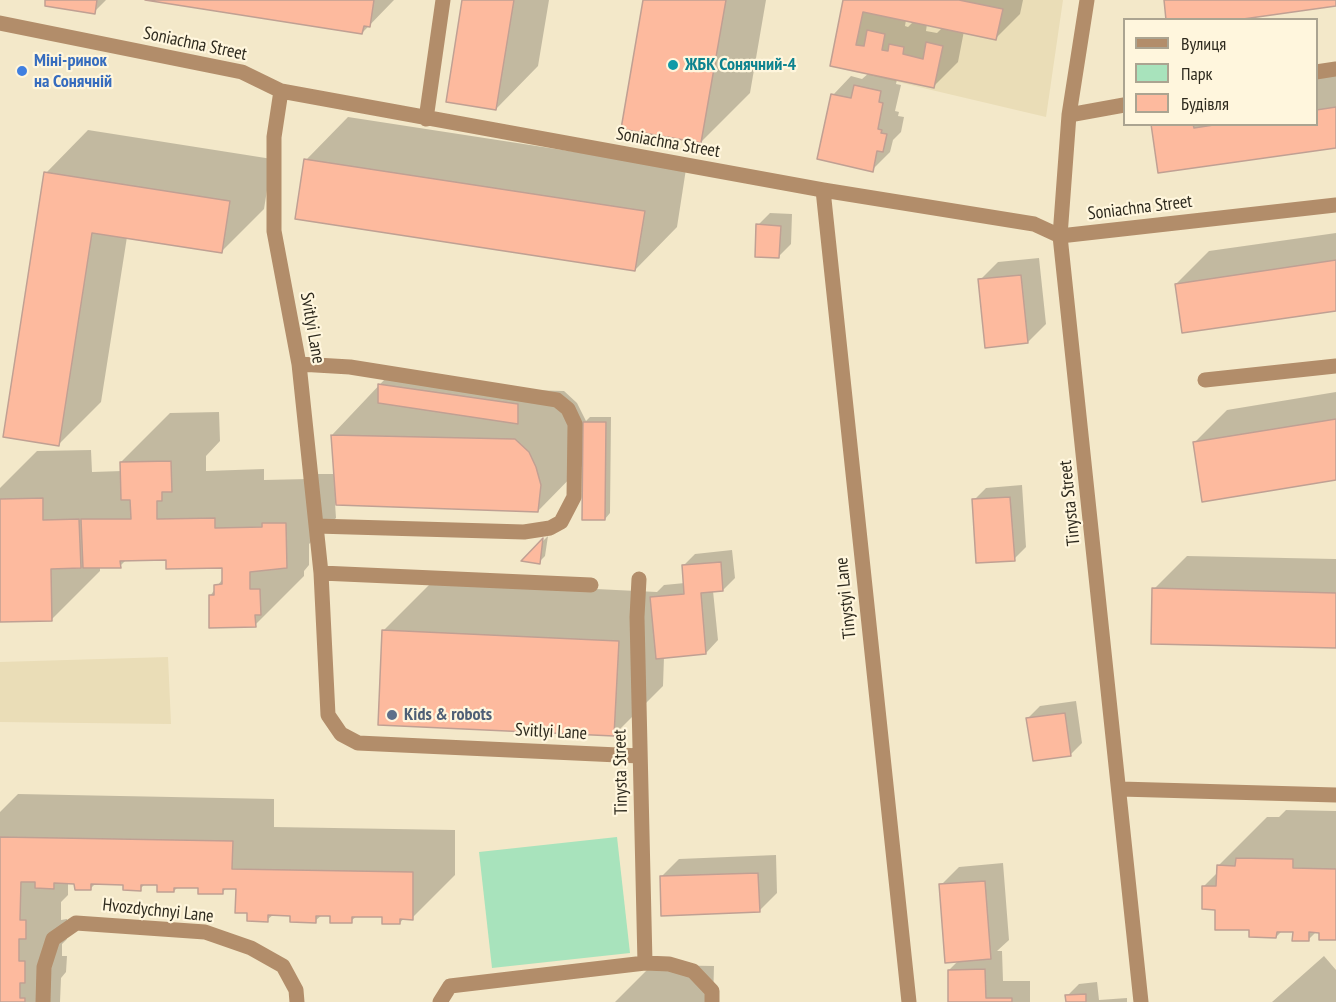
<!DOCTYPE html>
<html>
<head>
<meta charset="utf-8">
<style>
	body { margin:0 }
	#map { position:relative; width:1336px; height:1002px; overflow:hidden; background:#f3e8c9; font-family:"PT Sans Narrow",sans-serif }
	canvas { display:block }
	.legend { position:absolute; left:1123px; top:18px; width:195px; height:108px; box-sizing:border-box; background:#fff6dd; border:2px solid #aba491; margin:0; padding:8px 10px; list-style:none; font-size:18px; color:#2e2a1e }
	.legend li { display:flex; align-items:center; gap:12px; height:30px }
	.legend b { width:30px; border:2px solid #aba491 }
</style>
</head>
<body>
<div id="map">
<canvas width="1336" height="1002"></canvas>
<ul class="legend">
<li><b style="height:8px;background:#b28d6a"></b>Вулиця</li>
<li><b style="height:16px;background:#a8e3bc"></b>Парк</li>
<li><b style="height:16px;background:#fdba9e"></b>Будівля</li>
</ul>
</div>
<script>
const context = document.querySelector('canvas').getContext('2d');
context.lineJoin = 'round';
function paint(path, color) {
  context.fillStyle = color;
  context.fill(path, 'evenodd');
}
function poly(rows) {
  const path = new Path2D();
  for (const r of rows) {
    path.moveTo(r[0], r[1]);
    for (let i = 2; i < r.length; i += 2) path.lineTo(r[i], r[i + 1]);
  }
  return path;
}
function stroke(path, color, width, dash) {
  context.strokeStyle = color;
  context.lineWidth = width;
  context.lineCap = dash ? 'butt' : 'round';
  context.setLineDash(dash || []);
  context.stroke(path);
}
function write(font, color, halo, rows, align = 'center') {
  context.font = font + ' "PT Sans Narrow",sans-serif';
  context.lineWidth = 4.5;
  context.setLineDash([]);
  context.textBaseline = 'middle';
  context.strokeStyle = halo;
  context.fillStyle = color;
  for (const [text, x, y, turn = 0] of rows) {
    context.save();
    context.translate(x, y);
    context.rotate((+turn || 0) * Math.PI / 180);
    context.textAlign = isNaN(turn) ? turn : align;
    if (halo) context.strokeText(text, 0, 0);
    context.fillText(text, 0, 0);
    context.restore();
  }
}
const built = poly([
	[843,0,1063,0,1046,117,830,66],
	[168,657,171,724,0,722,0,662]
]);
const green = poly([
	[617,837,630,953,492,968,479,852]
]);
const shadow = poly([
	[47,0,106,0,94,12],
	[154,0,394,0,362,33],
	[464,0,549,0,538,66,496,109],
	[645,0,766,0,750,93,701,142],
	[845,0,1023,0,1020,14,996,38,964,31,958,62,934,86,897,79,896,84,901,85,895,111,899,112,898,116,904,117,901,132,893,140,890,152,872,170,833,95,851,76,862,79,869,73,832,65],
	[906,20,914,21,908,27,905,26],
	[927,24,943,27,937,33,926,31],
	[1336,74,1336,147,1153,124,1316,124,1316,77],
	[348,117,686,169,677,227,635,270,306,160],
	[88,130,272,159,264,209,221,252,127,237,101,402,58,445,46,173],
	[770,213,792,214,791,244,779,256,758,225],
	[1336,233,1336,309,1176,284,1209,251],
	[1039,258,1046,324,1028,342,980,280,998,262],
	[385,379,450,388,564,391,577,403,586,421,590,417,611,417,610,513,605,519,584,464,538,511,335,503,336,518,309,544,309,565,304,571,304,576,255,625,210,596,224,577,224,567,168,559,127,559,120,566,100,566,100,571,51,620,0,621,0,488,37,451,91,450,92,472,122,471,121,462,170,413,219,412,220,441,206,456,206,471,264,469,264,480,308,479,312,474,335,474,332,435],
	[1336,392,1336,479,1194,443,1227,410],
	[1022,485,1026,547,1014,559,974,500,986,488],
	[548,536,545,556,539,562,524,560],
	[732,550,735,578,723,590,713,591,718,640,706,653,664,657,663,686,614,735,384,630,433,581,657,592,664,585,685,583,683,566,695,554],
	[1187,556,1336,559,1336,646,1154,589],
	[1076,701,1082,743,1070,755,1028,718,1040,706],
	[18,794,274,799,274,827,455,830,455,875,412,918,404,918,400,923,384,916,358,915,351,921,322,915,315,921,291,914,274,914,267,920,248,912,237,887,227,887,222,893,199,887,178,887,174,891,159,884,146,883,140,889,124,883,96,883,91,888,68,882,68,895,61,902,61,920,67,919,67,939,62,944,62,956,67,956,66,972,61,978,60,1002,0,1002,0,812],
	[1286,810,1336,811,1336,938,1317,931,1308,940,1294,931,1282,931,1276,937,1251,929,1216,908,1204,886,1218,872,1218,866,1267,817,1279,817],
	[776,855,777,893,759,911,661,877,679,859],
	[1003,863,1009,940,997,951,1002,951,1003,981,1030,981,1030,1002,950,1002,949,970,959,960,941,885,959,867],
	[1324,956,1336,970,1336,1002,1272,1002],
	[652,965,714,966,713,1002,615,1002],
	[1097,982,1099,1000,1127,998,1127,1002,1067,1002,1067,996,1079,984]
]);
const building = poly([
	[45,0,97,0,95,14,45,6,45,0],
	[145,0,374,0,370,27,364,26,362,34,145,0],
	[462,0,514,0,496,110,446,102,462,0],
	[643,0,726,0,701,143,621,129,643,0],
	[843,0,959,0,1003,9,996,40,863,12,856,45,864,46,867,30,885,34,882,50,888,51,889,44,904,47,903,54,923,59,926,42,943,46,934,88,830,66,843,0],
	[1164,0,1336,0,1336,6,1236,20,1166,20,1164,0],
	[854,85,881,91,879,102,883,103,878,129,882,130,881,133,887,134,883,152,877,151,873,172,817,159,831,94,851,98,854,85],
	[1336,107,1336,148,1158,173,1151,124,1193,124,1194,128,1220,124,1316,124,1316,110,1336,107],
	[304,159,645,211,635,271,295,219,304,159],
	[44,172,230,201,222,253,92,233,59,446,3,437,44,172],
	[756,224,781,226,779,258,755,257,756,224],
	[1336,260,1336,311,1182,333,1175,284,1336,260],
	[1021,275,1028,343,985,348,978,279,1021,275],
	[378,384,518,404,518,424,378,403,378,384],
	[1336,419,1336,480,1202,502,1193,442,1336,419],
	[583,422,606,422,605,520,582,520,583,422],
	[331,435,515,439,529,452,536,467,541,485,538,512,336,505,331,435],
	[171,461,172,492,162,492,162,501,157,501,157,519,215,518,215,528,262,527,262,523,286,523,287,568,250,572,250,589,260,589,261,615,255,615,256,627,209,628,209,595,214,595,214,585,222,584,222,568,166,569,166,560,120,561,121,568,83,568,81,519,131,519,130,500,121,500,120,462,171,461],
	[1010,497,1015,561,976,563,972,499,1010,497],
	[43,498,43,520,79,519,81,568,51,569,52,621,0,622,0,499,43,498],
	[543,538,540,564,521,561,543,538],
	[721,562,723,591,701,593,706,654,656,659,650,597,684,594,682,565,721,562],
	[1152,588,1336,593,1336,648,1151,644,1152,588],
	[382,630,619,641,614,736,378,725,382,630],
	[1065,713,1071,756,1033,761,1026,718,1065,713],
	[0,837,233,841,232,869,413,872,413,920,400,919,400,924,382,924,382,917,352,917,352,923,330,923,330,916,316,916,316,923,290,922,290,916,268,915,268,922,247,921,247,913,235,913,236,889,223,889,223,894,198,894,198,888,174,888,174,892,157,892,157,885,141,885,141,891,123,890,123,885,91,884,91,890,75,890,74,884,54,883,54,889,35,888,35,882,21,882,20,920,26,920,26,939,19,939,19,961,25,961,25,983,20,983,20,998,25,998,25,1002,0,1002,0,837],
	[1236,858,1293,859,1293,868,1336,869,1336,940,1319,940,1319,933,1309,932,1309,941,1292,941,1293,932,1277,932,1276,938,1249,937,1249,930,1215,930,1215,910,1202,909,1202,886,1216,886,1217,865,1235,866,1236,858],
	[758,873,760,912,661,916,660,876,758,873],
	[985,881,991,959,945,963,939,884,985,881],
	[985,969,986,998,1012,998,1012,1002,948,1002,948,970,985,969],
	[1086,994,1086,1002,1066,1002,1065,995,1086,994]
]);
const minor = poly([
	[1087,0,1069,115,1060,236,1141,1002],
	[0,23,242,72,281,91,823,190,1034,224,1060,236,1336,205],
	[1316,72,1336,69],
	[281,91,274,137,274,231,299,364,321,573,328,715,341,734,358,743,640,756],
	[1069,115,1124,105],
	[426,119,443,0],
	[823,190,909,1002],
	[299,364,350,367,557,400,568,409,575,424,574,497,561,522,550,528,524,532,316,526],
	[1205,380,1336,366],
	[321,573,591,585],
	[639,579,637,617,645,963],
	[1120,789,1336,795],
	[43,1002,44,967,53,939,76,923,205,932,251,948,283,966,296,990,297,1002],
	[440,1002,450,986,645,963,669,964,693,971,712,991,712,1002]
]);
const markers = [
	[673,65,6,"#0f9aa8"],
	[22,71,6,"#3f7fe0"],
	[392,715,6,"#5c6f8a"]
];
const streetNames = [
	["Soniachna Street",195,44,12],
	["Soniachna Street",668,143,10],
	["Soniachna Street",1140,208,-7],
	["Svitlyi Lane",312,328,80],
	["Tinysta Street",1070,503,-96],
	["Tinystyi Lane",846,598,-96],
	["Svitlyi Lane",551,732,3],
	["Tinysta Street",621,772,-91],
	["Hvozdychnyi Lane",158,911,6]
];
const shopNames = [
	["Міні-ринок",34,61],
	["на Сонячній",34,82]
];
const cultureNames = [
	["ЖБК Сонячний-4",685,65]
];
const serviceNames = [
	["Kids & robots",404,715]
];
paint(built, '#eaddb7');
paint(green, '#a8e3bc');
paint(shadow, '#0003');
paint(building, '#fdba9e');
stroke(building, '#c0a093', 1.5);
stroke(minor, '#b28d6a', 15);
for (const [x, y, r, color] of markers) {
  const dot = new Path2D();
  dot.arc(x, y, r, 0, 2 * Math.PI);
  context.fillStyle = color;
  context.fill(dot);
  stroke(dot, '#fff6dd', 2);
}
write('18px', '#2e2a1e', '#fff6dd', streetNames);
write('bold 18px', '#366cbe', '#fff6dd', shopNames, 'left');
write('bold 18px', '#0d838f', '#fff6dd', cultureNames, 'left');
write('bold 18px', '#4e5e75', '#fff6dd', serviceNames, 'left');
</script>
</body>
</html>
